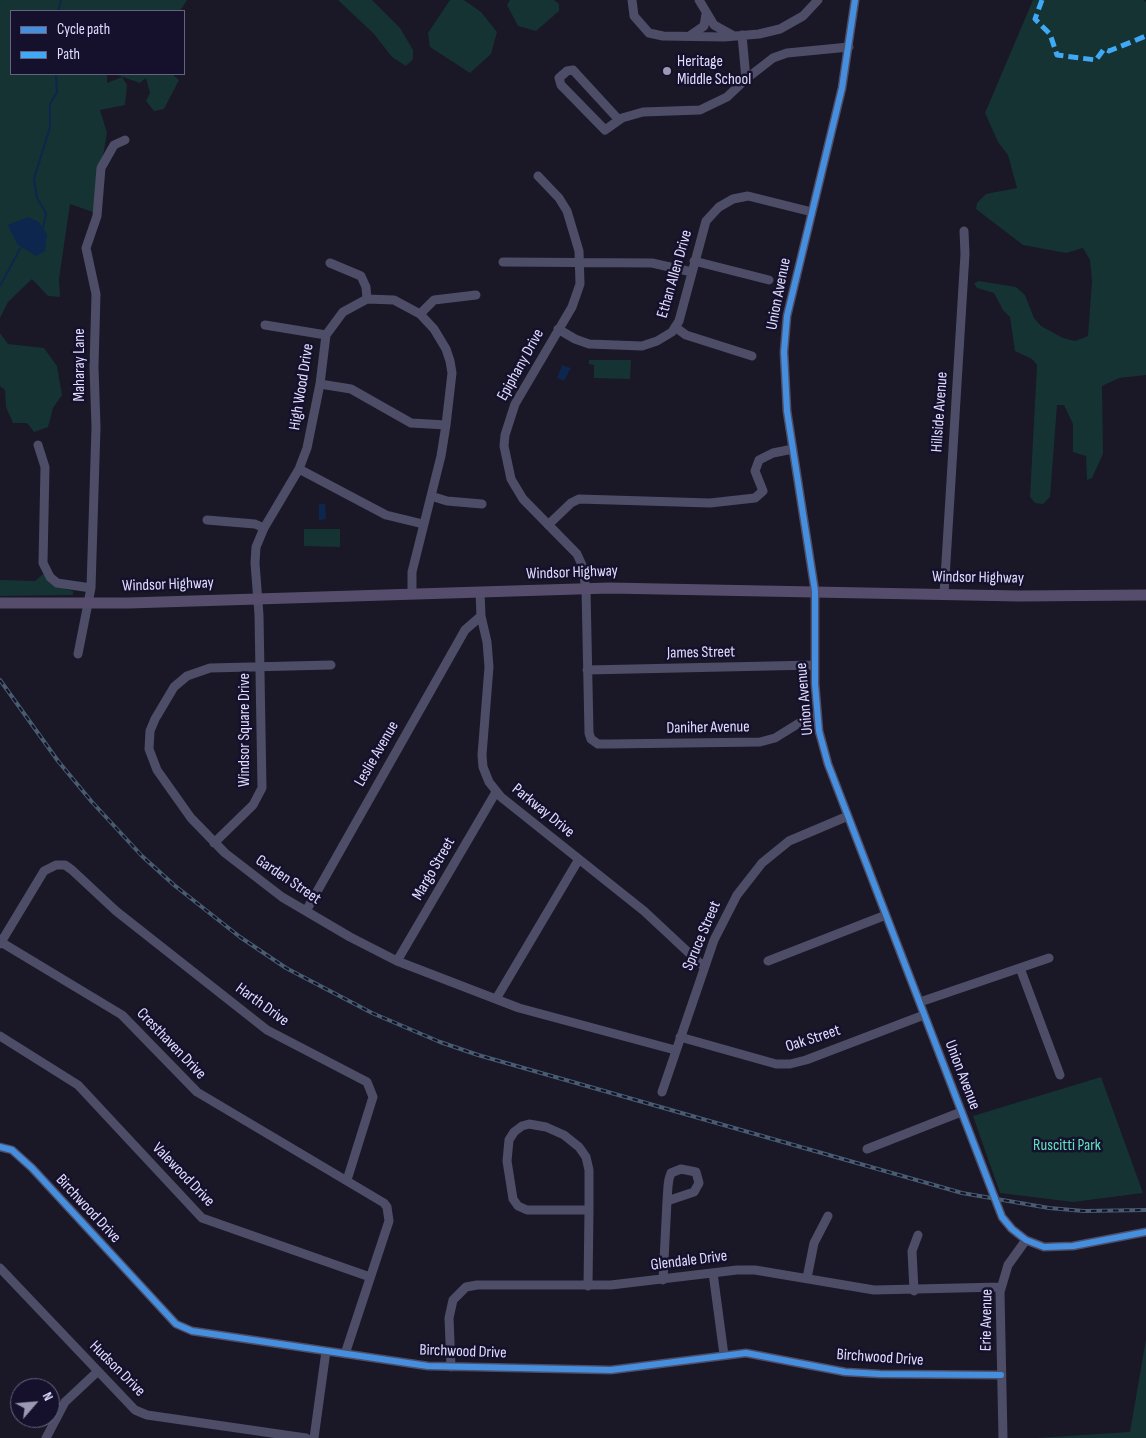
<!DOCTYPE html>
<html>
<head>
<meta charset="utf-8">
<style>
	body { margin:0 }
	#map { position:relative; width:1146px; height:1438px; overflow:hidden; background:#1a1727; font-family:"Sofia Sans Condensed",sans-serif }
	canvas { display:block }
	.legend { position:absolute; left:10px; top:10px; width:175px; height:65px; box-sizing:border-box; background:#15112d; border:1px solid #666381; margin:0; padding:6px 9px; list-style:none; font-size:15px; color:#e0ddff }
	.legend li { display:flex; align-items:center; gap:10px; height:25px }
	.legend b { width:25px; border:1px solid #666381 }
	.north { position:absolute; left:10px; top:1378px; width:50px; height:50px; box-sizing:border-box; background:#15112d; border:1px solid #666381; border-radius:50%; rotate:63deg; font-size:14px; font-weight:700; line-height:20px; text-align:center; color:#e0ddff }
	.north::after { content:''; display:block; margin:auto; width:18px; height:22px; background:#9b98b3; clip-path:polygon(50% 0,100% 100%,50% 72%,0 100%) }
</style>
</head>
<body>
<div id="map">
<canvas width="1146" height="1438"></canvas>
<ul class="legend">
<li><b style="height:6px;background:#468fdf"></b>Cycle path</li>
<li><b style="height:6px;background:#3fa9f5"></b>Path</li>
</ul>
<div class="north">N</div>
</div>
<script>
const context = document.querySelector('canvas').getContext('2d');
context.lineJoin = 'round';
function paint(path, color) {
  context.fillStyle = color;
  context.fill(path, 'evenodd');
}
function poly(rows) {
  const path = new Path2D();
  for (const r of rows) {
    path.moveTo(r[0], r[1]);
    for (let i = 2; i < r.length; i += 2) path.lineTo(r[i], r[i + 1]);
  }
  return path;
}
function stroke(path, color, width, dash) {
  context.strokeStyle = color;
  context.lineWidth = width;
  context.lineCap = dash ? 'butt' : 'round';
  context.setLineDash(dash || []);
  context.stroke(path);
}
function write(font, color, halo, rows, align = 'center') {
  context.font = font + ' "Sofia Sans Condensed",sans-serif';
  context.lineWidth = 5;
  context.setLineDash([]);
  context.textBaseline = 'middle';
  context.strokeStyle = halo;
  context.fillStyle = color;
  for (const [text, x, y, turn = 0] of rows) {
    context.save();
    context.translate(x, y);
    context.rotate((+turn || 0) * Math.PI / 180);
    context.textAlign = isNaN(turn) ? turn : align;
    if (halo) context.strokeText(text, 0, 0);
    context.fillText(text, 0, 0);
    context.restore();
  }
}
const green = poly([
	[0,0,187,0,180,11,11,11,11,74,107,74,107,83,122,77,127,85,125,105,100,110,107,133,93,212,70,204,59,279,60,297,48,296,32,279,8,302,0,318],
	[338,0,372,0,400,28,413,50,413,59,406,66,392,57,374,34],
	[450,0,464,0,481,12,497,32,491,54,470,73,430,47,428,33],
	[510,0,554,0,559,4,559,11,536,31,518,26,507,5],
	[1033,0,1143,0,1146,2,1146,375,1119,378,1102,386,1103,454,1092,478,1087,480,1086,456,1073,452,1073,424,1064,405,1057,405,1050,497,1043,504,1035,503,1030,497,1037,365,1032,359,1015,351,1010,317,1003,310,994,293,977,288,974,283,979,281,1016,287,1025,295,1034,318,1041,326,1063,338,1075,341,1088,336,1092,281,1090,260,1083,248,1066,253,1023,245,976,209,977,203,986,194,1017,188,1008,155,998,142,985,113],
	[114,74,172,74,179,80,164,109,154,111,146,101,150,93,146,78,140,83],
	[0,333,8,344,44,348,57,366,62,395,53,408,48,427,34,432,27,423,13,423,6,407,5,390,0,386],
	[589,360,631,360,630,379,594,378,594,365,589,364],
	[304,529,340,529,340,547,304,546],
	[43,574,54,586,73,591,73,595,0,596,0,580,35,581],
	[1101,1077,1143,1193,1073,1202,1000,1193,973,1116],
	[1146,1339,1146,1438,1036,1438,1130,1432]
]);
const water = poly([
	[28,217,39,222,47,235,45,251,36,256,17,244,8,225],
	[562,365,571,368,564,381,557,378],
	[319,504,325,504,326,519,319,520]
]);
const stream = poly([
	[58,11,61,0],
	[43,229,46,213,37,198,34,179,50,127,50,104,57,92,56,74],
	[0,286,21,247]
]);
const minor = poly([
	[632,0,634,16,649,33,663,36,724,37,759,34,780,29,803,16,818,0],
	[699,0,714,25,732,35],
	[855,0,842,88,787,316,784,352,787,411,815,591,815,684,819,731,828,764,1002,1217,1012,1229,1026,1240,1044,1247,1073,1246,1146,1232],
	[691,35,704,26,706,14],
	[746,79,773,58,787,53,849,47],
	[619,120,573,70,567,71,559,78,561,85,605,130,622,118,643,112,700,110,727,97,746,79,742,35],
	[538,176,559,198,567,211,579,251,580,284,572,307,515,404,505,435,504,446,511,479,523,499,577,554,582,565,586,589,589,733,591,739,598,744,610,744,760,742,775,738,804,720,817,716],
	[694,261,769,280],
	[503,262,652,263,692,272],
	[330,263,361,276,366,287,367,299],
	[420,314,434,300,476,295],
	[265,325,326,335],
	[675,327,686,335,752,356],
	[558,329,575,339,589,344,642,346,657,341,672,332,679,321,706,221,719,207,733,199,748,196,812,212],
	[320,384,351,389,411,423,446,425],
	[38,445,45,467,43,563,50,577,57,583,91,588],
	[299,469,386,515,423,524],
	[431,496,447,501,482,504],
	[207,520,255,524,264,528],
	[548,525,571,503,579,499,710,503,755,498,763,491,755,471,759,460,773,453,793,449],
	[480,592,481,616,487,642,489,667,482,755,483,767,489,782,501,797,644,911,704,967],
	[944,594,965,254,964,231],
	[78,654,91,588,96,427,94,367,96,294,86,248,97,216,101,168,114,145,125,140],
	[331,665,210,668,187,676,174,687,155,719,150,731,149,749,157,770,191,818,225,853,282,897,350,937,397,961,519,1008,675,1050],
	[587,670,815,665],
	[214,843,253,805,262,788,259,615,255,563,256,547,264,528,299,469,307,448,320,384,326,335,343,312,367,299,394,300,420,314,434,329,446,349,450,361,452,373,446,425,441,456,412,572,412,594],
	[306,911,465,630,481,616],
	[1,942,122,1015,197,1092,384,1203,387,1207,389,1221,345,1354],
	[0,944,44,871,56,865,65,865,72,870,116,911,267,1030,367,1082,373,1097,347,1180],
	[397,961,496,792],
	[768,961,886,915],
	[1020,968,1060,1075],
	[496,999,579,859],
	[920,1002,1049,958],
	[0,1036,78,1085,202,1218,370,1277],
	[680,1037,776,1064,790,1064,806,1060,924,1015],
	[662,1092,714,940,737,895,762,863,789,841,848,816],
	[529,1124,546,1127,564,1135,579,1147,586,1157,589,1170,589,1210,527,1210,518,1206,513,1199,507,1161,509,1140,514,1132,522,1126,529,1124],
	[0,1147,12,1150,32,1168,176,1324,192,1331,428,1366,611,1370,746,1353,845,1372,880,1374,1001,1375],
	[867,1149,961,1112],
	[0,1268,135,1410,147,1415,306,1438],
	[713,1273,724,1355],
	[807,1278,814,1243,828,1216],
	[663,1280,667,1201,668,1186,669,1179,671,1173,681,1169,696,1172,699,1183,694,1192,667,1201],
	[588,1286,589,1210],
	[914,1291,912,1251,918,1235],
	[451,1367,449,1318,453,1300,466,1287,477,1285,611,1285,737,1270,755,1270,874,1290,1001,1287],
	[46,1438,65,1402,97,1372],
	[314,1438,326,1351],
	[1003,1438,1000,1292,1008,1265,1026,1240]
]);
const major = poly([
	[0,603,129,603,609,588,1019,596,1146,595]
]);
const rail = poly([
	[0,680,58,761,92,802,142,856,174,885,240,937,286,968,372,1013,440,1042,478,1055,962,1193,1049,1208,1084,1211,1146,1210]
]);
const quiet = poly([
	[1042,0,1035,19,1050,34,1057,55,1096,60,1104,49,1109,51,1146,36]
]);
const cycleway = poly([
	[855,0,842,88,787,316,784,352,787,411,815,591,815,684,819,731,828,764,1002,1217,1012,1229,1026,1240,1044,1247,1073,1246,1146,1232],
	[0,1147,12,1150,32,1168,176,1324,192,1331,428,1366,611,1370,746,1353,845,1372,880,1374,1001,1375]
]);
const markers = [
	[667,71,5,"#9b98b3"]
];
const poiNames = [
	["Heritage",677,62],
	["Middle School",677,80]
];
const streetNames = [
	["Ethan Allen Drive",675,274,-74],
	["Union Avenue",779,294,-79],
	["Maharay Lane",80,365,-90],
	["Epiphany Drive",521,365,-61],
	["High Wood Drive",302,387,-81],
	["Hillside Avenue",940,412,-86],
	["Windsor Highway",572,573,-2],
	["Windsor Highway",978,578,1],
	["Windsor Highway",168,585,-2],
	["James Street",701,653,-1],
	["Union Avenue",805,699,-95],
	["Daniher Avenue",708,728,-1],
	["Windsor Square Drive",245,730,-90],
	["Leslie Avenue",377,754,-60],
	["Parkway Drive",543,811,39],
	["Margo Street",434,869,-60],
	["Garden Street",288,880,34],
	["Spruce Street",702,936,-67],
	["Harth Drive",262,1005,36],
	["Oak Street",813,1039,-18],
	["Cresthaven Drive",171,1044,46],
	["Union Avenue",962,1075,69],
	["Valewood Drive",183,1175,46],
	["Birchwood Drive",88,1209,47],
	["Glendale Drive",689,1261,-7],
	["Erie Avenue",987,1320,-89],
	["Birchwood Drive",463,1352,2],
	["Birchwood Drive",880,1358,4],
	["Hudson Drive",117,1369,45]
];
const parkNames = [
	["Ruscitti Park",1067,1146]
];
paint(green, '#153333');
paint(water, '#0d264d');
stroke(stream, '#0d264d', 2);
stroke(minor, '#4d4d67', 9);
stroke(major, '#564d6c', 11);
stroke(rail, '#475d6f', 4);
stroke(rail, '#15112d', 2, [5.5]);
stroke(quiet, '#3fa9f5', 5, [10, 5]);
stroke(cycleway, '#468fdf', 6);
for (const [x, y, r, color] of markers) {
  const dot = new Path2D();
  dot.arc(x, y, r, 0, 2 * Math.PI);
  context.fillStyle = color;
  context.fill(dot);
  stroke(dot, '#15112d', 2);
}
write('16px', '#e0ddff', '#15112d', poiNames, 'left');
write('16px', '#e0ddff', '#15112d', streetNames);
write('16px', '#63e4c1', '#15112d', parkNames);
</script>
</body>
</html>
